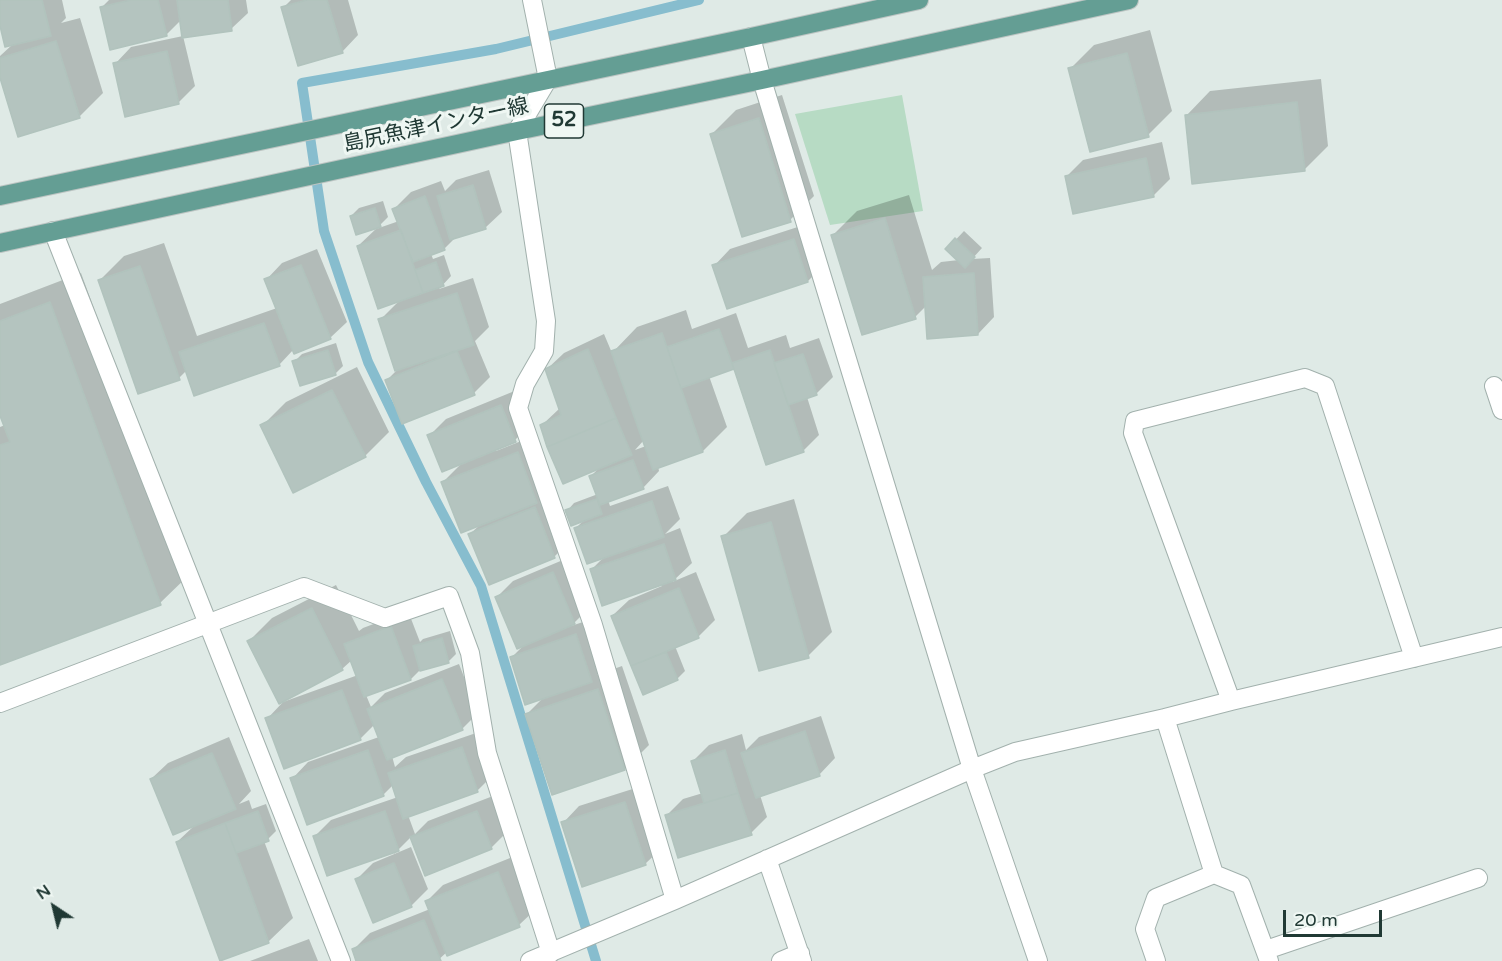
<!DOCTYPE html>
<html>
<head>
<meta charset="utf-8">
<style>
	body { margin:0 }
	#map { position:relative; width:1502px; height:961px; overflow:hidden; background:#dfeae6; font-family:"Varela Round",sans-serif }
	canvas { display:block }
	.north { position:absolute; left:24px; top:877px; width:60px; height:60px; -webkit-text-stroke:4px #eff7f3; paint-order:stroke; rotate:325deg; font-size:16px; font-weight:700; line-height:24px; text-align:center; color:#203934 }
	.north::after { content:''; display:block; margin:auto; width:21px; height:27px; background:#203934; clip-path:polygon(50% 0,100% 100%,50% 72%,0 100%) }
	.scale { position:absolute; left:1283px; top:910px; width:99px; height:27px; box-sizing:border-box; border:3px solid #203934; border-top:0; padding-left:8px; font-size:18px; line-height:21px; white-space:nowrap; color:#203934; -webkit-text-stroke:4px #eff7f3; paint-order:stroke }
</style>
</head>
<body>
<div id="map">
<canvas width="1502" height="961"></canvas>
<div class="north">N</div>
<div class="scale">20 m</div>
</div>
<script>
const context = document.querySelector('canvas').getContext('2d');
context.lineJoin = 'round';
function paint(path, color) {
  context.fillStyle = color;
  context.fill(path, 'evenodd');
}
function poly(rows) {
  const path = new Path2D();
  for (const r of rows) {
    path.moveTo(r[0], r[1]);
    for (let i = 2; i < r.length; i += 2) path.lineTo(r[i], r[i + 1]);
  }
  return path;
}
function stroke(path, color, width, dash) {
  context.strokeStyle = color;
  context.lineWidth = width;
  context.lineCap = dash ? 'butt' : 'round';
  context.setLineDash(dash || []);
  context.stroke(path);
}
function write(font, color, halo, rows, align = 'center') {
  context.font = font + ' "Varela Round","Noto Sans JP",sans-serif';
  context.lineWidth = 6;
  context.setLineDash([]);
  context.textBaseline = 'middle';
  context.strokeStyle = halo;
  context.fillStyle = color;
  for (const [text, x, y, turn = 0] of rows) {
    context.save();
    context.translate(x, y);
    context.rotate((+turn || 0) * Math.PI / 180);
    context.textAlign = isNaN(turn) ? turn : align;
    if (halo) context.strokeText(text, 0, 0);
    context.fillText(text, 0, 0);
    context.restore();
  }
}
const green = poly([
	[902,95,923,211,830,225,795,114]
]);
const shadow = poly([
	[0,0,62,0,66,18,61,23,80,18,103,93,79,117,0,72,0,56,13,44,0,20],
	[109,0,246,0,248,13,231,29,183,36,195,86,178,103,115,64,131,47,183,36,181,20,166,35,102,7],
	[291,0,348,0,358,35,342,52,283,8],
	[1150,30,1172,111,1148,135,1070,69,1094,45],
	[1321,79,1328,146,1304,170,1186,116,1210,91],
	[782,95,814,196,790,220,743,235,712,134,736,110],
	[1162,142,1170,179,1154,195,1075,213,1067,176,1083,160],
	[489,170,502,212,485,228,456,237,444,249,431,254,433,259,444,255,451,276,439,289,473,278,489,327,475,341,490,377,474,393,386,381,397,370,380,320,400,300,358,246,379,226,351,216,359,208,383,201,388,217,376,229,399,221,394,209,411,192,441,181,445,191,456,180],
	[909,195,932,270,941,262,959,260,947,249,964,231,982,248,972,259,990,258,994,317,978,334,926,306,915,317,833,235,857,211],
	[810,223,824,265,808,281,714,266,730,249],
	[164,243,197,336,277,308,266,280,282,263,317,249,347,322,330,338,294,349,279,365,187,370,179,378,100,280,124,256],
	[81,273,191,573,160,603,0,663,0,427,5,425,0,411,0,304],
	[686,310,692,329,736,313,748,348,786,335,790,348,819,338,833,377,816,394,807,397,819,435,803,451,734,367,709,376,727,427,703,451,658,466,659,471,643,488,608,500,610,506,668,486,680,519,665,534,680,528,692,563,672,582,696,572,715,620,699,636,675,646,685,671,677,679,644,693,612,616,629,600,662,586,661,584,591,570,605,556,576,528,586,518,567,511,574,503,598,494,591,476,601,466,542,425,560,408,547,369,564,353,604,334,612,353,637,327],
	[644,440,646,446,635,450],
	[336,343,343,366,335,374,294,362,302,354],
	[357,367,389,432,365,456,262,426,286,402],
	[517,390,531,424,515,440,495,449,496,451,534,436,571,540,555,556,490,583,470,534,482,523,443,482,463,462,429,436,446,419],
	[794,499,832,632,808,656,723,537,747,513],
	[570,557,591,606,571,626,592,619,608,664,597,675,622,666,649,745,625,769,553,793,526,715,544,697,511,658,525,644,497,597,513,581],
	[336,585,359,631,363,628,408,611,420,642,423,639,450,631,456,654,448,662,420,670,411,679,366,695,371,707,385,693,459,664,478,713,462,729,392,756,395,767,406,757,479,732,494,774,477,791,408,815,415,834,428,821,493,796,507,832,491,848,411,837,394,854,394,852,315,836,331,820,398,797,393,785,383,795,292,779,308,762,379,737,374,725,360,739,267,719,283,702,358,675,352,660,342,669,248,642,272,618],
	[821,716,835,758,819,775,760,795,767,817,751,833,666,816,683,799,703,793,693,761,709,745,742,734,746,750,759,737],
	[229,737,251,791,239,804,249,800,252,809,266,804,276,831,268,839,264,841,293,918,269,941,221,959,177,842,195,825,151,779,168,763],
	[642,786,662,848,645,864,563,823,579,806],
	[411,847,428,889,411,906,357,879,373,863],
	[515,856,536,909,519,925,447,952,437,961,358,961,353,950,370,933,430,909,427,901,443,885],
	[309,939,318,961,250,961]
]);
const stream = poly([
	[596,961,481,586,426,482,368,362,324,231,302,83,496,49,699,0]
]);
const building = poly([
	[0,0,42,0,51,36,5,47,0,26,0,0],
	[131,0,158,0,167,36,110,50,100,7,131,0],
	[177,0,228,0,232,31,182,38,177,0],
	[307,0,327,0,343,53,298,66,281,7,307,0],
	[56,41,80,118,18,137,0,78,0,58,56,41],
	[167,51,179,104,125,117,113,63,167,51],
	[1127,53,1149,137,1090,152,1068,68,1127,53],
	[1297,102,1305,171,1192,184,1185,115,1297,102],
	[759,118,791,222,742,237,710,134,759,118],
	[1146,158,1154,197,1073,214,1065,176,1146,158],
	[473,185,486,229,450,240,437,196,473,185],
	[425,196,445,250,413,262,392,209,425,196],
	[375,208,381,227,356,235,350,216,375,208],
	[885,218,916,319,862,335,831,235,885,218],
	[401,230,423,293,378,309,357,246,401,230],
	[955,238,975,257,965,268,945,249,955,238],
	[794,239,808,282,727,309,712,265,794,239],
	[436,262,444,286,423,293,415,270,436,262],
	[301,265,331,339,294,354,264,279,301,265],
	[140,266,180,380,138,394,98,280,140,266],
	[974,273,978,335,927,339,923,277,974,273],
	[457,293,474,345,395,371,378,319,457,293],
	[50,302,161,605,0,665,0,445,10,442,0,416,0,321,50,302],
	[264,323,280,366,194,396,179,352,264,323],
	[719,329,734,369,681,388,667,347,719,329],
	[662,333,703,452,653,470,611,351,662,333],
	[588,349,616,418,547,447,540,425,561,415,545,369,588,349],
	[328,350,336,375,300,386,292,361,328,350],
	[770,350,804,452,766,465,732,363,770,350],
	[457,351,475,395,402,424,385,380,457,351],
	[803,354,817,395,788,405,774,363,803,354],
	[332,390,366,457,293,493,260,425,332,390],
	[501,405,516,442,442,472,427,435,501,405],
	[616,418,632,455,563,484,547,447,616,418],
	[518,452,537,503,461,533,441,482,518,452],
	[633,460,644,489,600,505,589,476,633,460],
	[597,499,602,514,571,526,565,510,597,499],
	[652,501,664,537,587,564,574,528,652,501],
	[535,507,555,558,489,585,468,534,535,507],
	[771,522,809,658,759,671,721,536,771,522],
	[664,544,676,580,602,606,590,569,664,544],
	[553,572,575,624,517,649,495,597,553,572],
	[679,588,699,638,631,666,611,616,679,588],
	[312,608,343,670,279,704,247,641,312,608],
	[391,626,411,680,364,697,344,644,391,626],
	[576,634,592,682,525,705,510,657,576,634],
	[442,638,449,663,420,671,413,646,442,638],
	[666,652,678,680,643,695,631,666,666,652],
	[442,679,463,730,387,760,367,709,442,679],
	[598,689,625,770,552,795,525,714,598,689],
	[342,690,361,740,284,769,265,718,342,690],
	[805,731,820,776,756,798,741,753,805,731],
	[462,747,478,792,403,819,388,773,462,747],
	[368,750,384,796,307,825,290,778,368,750],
	[725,750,738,793,704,803,691,761,725,750],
	[212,753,236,809,173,835,150,779,212,753],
	[738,793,752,835,678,858,665,815,738,793],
	[625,802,646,865,582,887,561,822,625,802],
	[258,811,269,841,236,853,225,823,258,811],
	[385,811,399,851,327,876,313,836,385,811],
	[477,811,492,849,425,876,410,837,477,811],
	[225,823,269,943,220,961,176,842,225,823],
	[394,863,412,907,373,923,355,879,394,863],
	[498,872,520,927,447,956,425,901,498,872],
	[424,920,441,961,356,961,352,949,424,920]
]);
const minor = poly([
	[532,0,548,79,517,131,546,321,544,351,525,384,518,408,593,625,675,900],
	[53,231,341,961],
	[1494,386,1502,410],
	[1231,701,1502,637],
	[0,703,304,587,385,618,449,596,470,653,487,753,551,953],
	[767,859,802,961],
	[1214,874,1241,885,1269,961],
	[1266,950,1478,878],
	[530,961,675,900,972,769,762,80,751,37],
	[781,961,800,953],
	[1038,961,972,769,1015,752,1165,718],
	[1156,961,1145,929,1156,898,1214,874,1165,718,1231,701,1133,433,1135,421,1305,378,1325,386,1414,658]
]);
const major = poly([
	[0,196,751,37,919,0],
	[0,243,517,131,762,80,1129,0]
]);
const shields = [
	[564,121,39]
];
const shieldNames = [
	["52",564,121]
];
const streetNames = [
	["島尻魚津インター線",436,126,-12]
];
paint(green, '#b7dbc4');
paint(shadow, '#0003');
stroke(stream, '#87bdce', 10);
paint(building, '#b4c4bf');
stroke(building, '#b1c3bd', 1.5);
stroke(minor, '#a2b1ad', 20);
stroke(major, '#bcc4c2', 20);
stroke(minor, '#fff', 18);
stroke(major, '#649e94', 18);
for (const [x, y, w] of shields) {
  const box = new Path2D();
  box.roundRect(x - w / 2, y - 17, w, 34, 4.5);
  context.fillStyle = '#eff7f3';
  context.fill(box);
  stroke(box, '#203934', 1.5);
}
write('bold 20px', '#203934', null, shieldNames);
write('21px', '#203934', '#eff7f3', streetNames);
</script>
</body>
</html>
